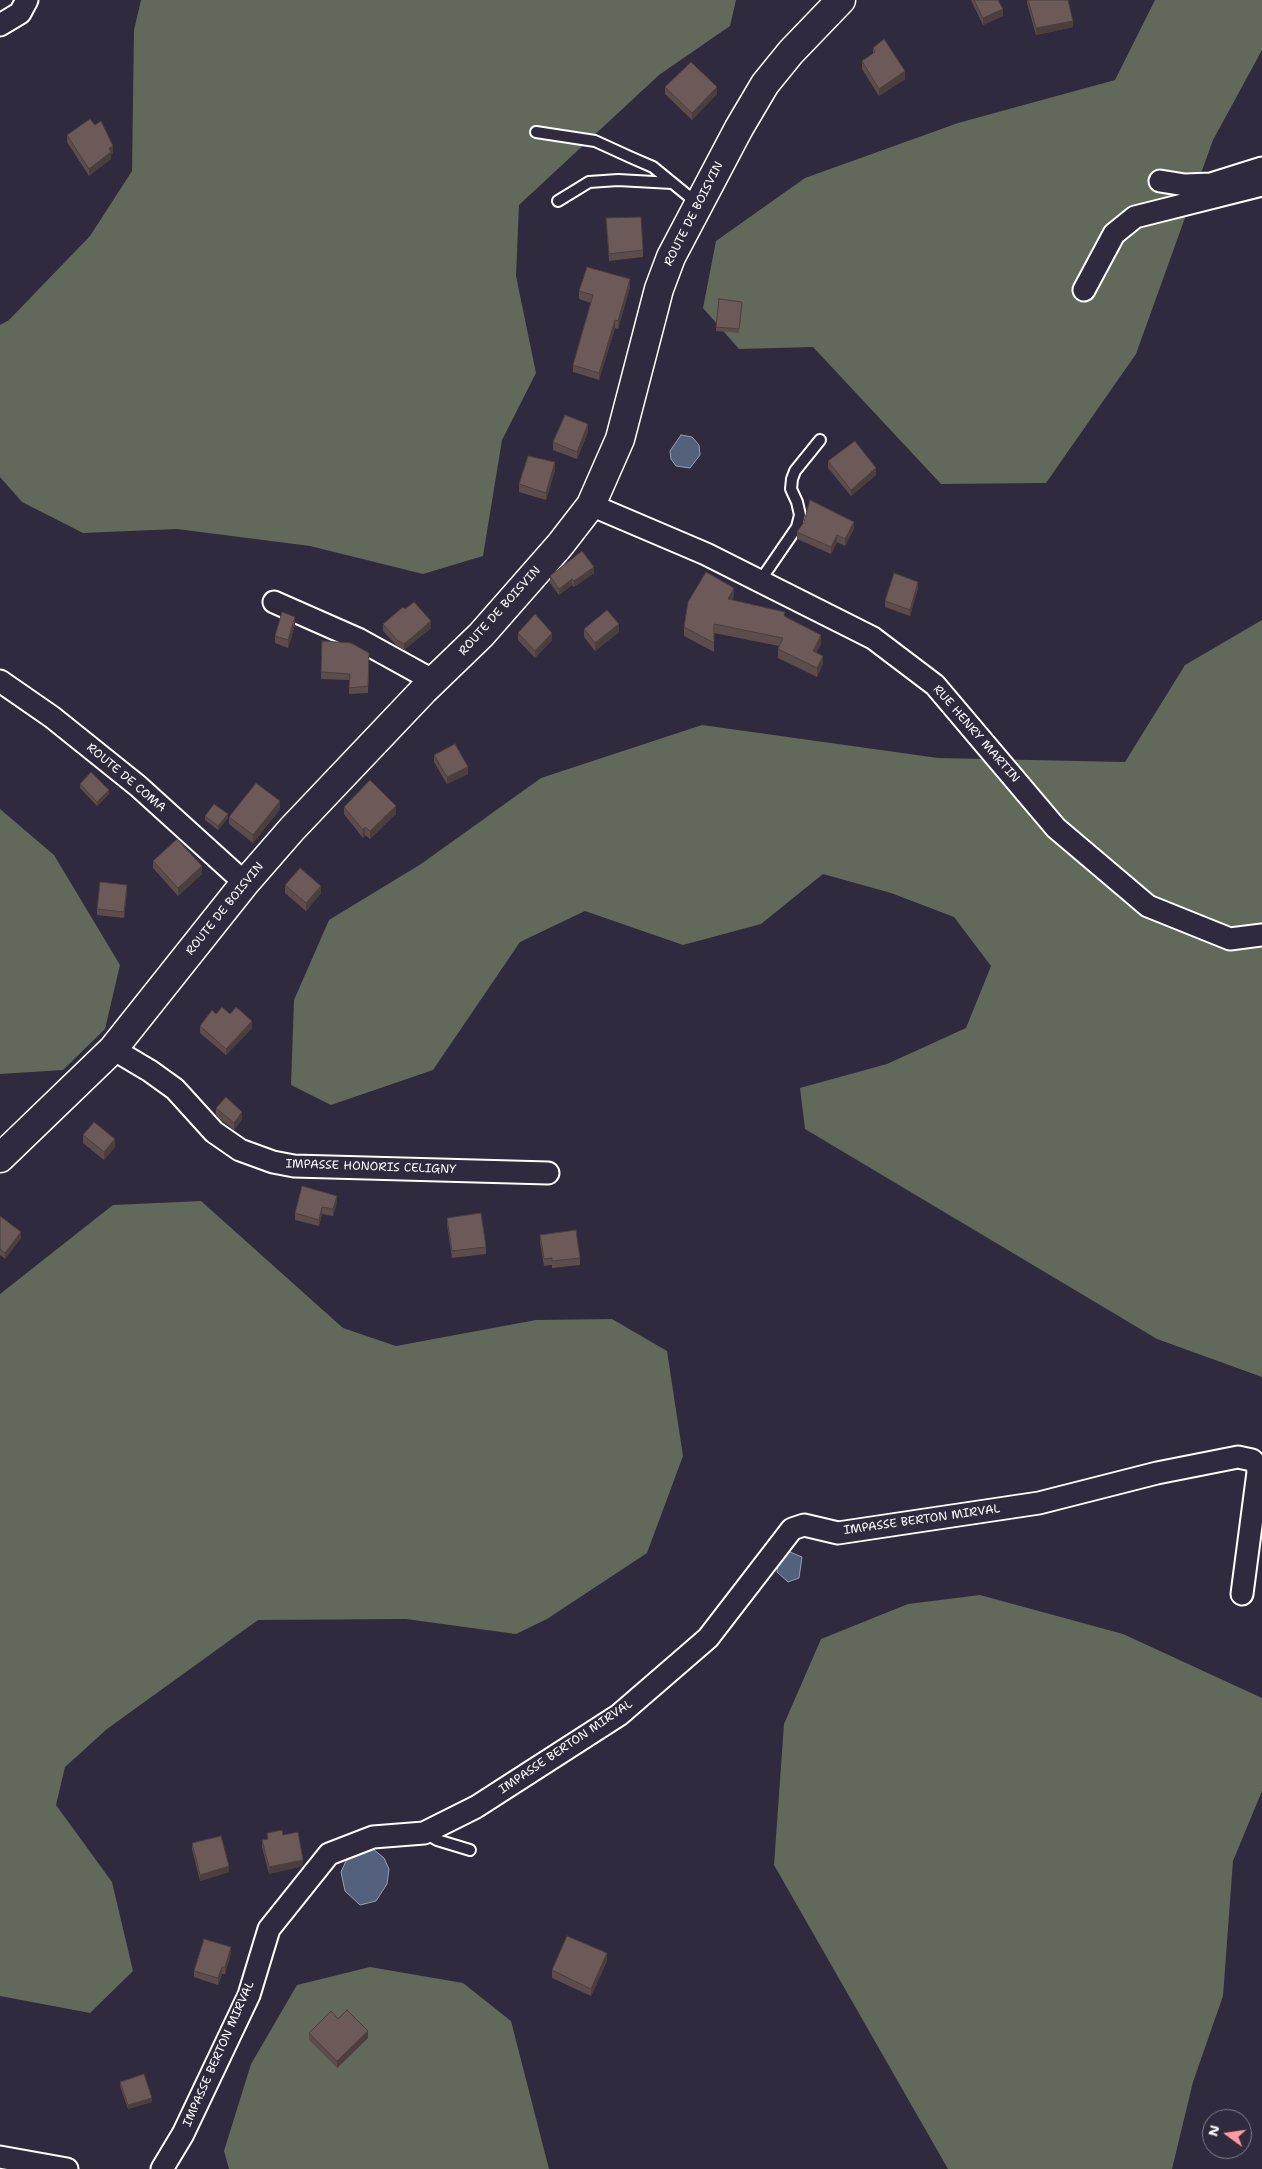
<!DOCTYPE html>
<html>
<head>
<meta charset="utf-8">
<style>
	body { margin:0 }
	#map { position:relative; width:1262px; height:2169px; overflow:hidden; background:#2f2a3d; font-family:"Shantell Sans",sans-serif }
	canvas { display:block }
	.north { position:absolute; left:1202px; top:2109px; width:50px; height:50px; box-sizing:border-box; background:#2f2a3d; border:1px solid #827f8b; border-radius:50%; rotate:284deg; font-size:14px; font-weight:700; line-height:20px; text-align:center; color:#fff }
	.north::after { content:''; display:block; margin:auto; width:18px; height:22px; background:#ff9aa2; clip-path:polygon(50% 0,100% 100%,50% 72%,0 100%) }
</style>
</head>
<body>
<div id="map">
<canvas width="1262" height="2169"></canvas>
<div class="north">N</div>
</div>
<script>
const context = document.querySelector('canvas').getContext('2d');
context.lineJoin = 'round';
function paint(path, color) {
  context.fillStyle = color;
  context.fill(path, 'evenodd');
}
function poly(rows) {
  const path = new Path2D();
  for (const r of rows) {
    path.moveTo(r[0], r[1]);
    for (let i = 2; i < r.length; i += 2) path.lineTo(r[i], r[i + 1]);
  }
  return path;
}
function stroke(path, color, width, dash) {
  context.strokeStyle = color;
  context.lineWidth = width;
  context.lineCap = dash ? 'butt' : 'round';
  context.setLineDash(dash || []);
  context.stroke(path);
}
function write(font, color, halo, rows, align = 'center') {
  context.font = font + ' "Shantell Sans",sans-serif';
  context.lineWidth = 4;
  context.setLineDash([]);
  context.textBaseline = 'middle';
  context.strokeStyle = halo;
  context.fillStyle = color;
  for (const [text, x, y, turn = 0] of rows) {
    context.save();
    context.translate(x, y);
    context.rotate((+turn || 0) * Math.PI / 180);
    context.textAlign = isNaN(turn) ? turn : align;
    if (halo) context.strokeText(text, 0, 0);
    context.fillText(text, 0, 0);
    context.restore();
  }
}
const green = poly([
	[141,0,736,0,730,26,659,75,519,205,516,276,536,373,502,440,483,556,423,574,310,546,177,529,83,533,22,502,0,477,0,325,9,320,90,236,132,171,134,30],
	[1155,0,1262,0,1262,50,1213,140,1136,354,1046,483,941,484,813,347,739,349,703,308,716,241,805,178,958,123,1115,80],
	[1262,620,1262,1377,1157,1339,805,1129,800,1088,887,1064,966,1028,991,966,954,917,891,893,823,874,761,924,683,945,585,911,520,942,433,1070,331,1105,291,1085,294,1000,329,920,421,864,541,778,702,725,938,758,1125,762,1185,665],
	[0,809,54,855,120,965,105,1029,63,1070,0,1074],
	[201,1201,343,1328,396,1346,536,1320,612,1319,667,1351,683,1456,647,1553,547,1619,516,1634,406,1619,258,1620,107,1729,65,1767,56,1805,112,1882,133,1971,90,2013,0,1996,0,1294,113,1205],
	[980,1595,1123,1634,1262,1698,1262,1791,1233,1861,1223,1996,1193,2082,1172,2169,948,2169,774,1865,784,1724,821,1639,908,1604],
	[370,1967,463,1983,511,2021,549,2169,229,2169,224,2151,251,2064,297,1985]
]);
const water = poly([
	[681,435,692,437,699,445,700,455,690,468,676,466,671,459,670,451,681,435],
	[790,1552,802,1557,799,1578,788,1582,777,1572,779,1558,790,1552],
	[373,1849,384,1858,389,1869,387,1884,376,1901,360,1905,345,1891,341,1872,346,1861,356,1852,373,1849]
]);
const service = poly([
	[536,132,595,141,630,157,653,167,697,203],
	[558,201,589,182,618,180,672,183],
	[760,581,797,527,800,515,797,502,791,489,792,479,795,471,820,440],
	[425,1833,437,1840,470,1850]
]);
const minor = poly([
	[0,25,20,13,27,0],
	[1160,181,1185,185,1211,184,1262,168],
	[1084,290,1114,234,1135,217,1262,185],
	[591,505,706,554,873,638,935,685,1056,828,1148,906,1230,939,1262,935],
	[274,602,358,639,434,681],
	[0,681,52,717,138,786,245,883],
	[113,1049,150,1071,175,1089,214,1132,240,1150,273,1162,294,1166,548,1173],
	[0,2157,67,2169],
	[162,2169,183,2134,249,1995,269,1929,329,1854,373,1837,424,1833,476,1807,619,1715,708,1638,792,1529,804,1525,838,1533,1039,1503,1157,1473,1238,1457,1252,1460,1257,1465,1258,1472,1242,1594]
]);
const secondary = poly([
	[0,1158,113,1049,245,883,292,829,423,691,481,635,560,545,591,505,620,439,659,289,671,257,739,128,765,84,791,52,841,0]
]);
const wall = poly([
	[971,0,998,0,1003,16,983,25],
	[1027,0,1068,0,1073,27,1036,35,1027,3],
	[873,48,905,79,879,96,862,69,862,61,873,54],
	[665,87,717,94,692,120,665,94],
	[95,125,113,153,111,154,111,159,89,176,67,142,67,135],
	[606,218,643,250,643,257,609,261],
	[630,287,618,329,615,328,599,380,573,372,573,365,591,303,579,299,579,291],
	[742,305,739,333,716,331,716,327],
	[588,432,577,459,553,450,553,442],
	[828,461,876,475,851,496,828,468],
	[555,470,546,500,519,492,519,484],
	[854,529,845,546,837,542,831,554,797,539,797,532],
	[594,573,574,587,572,585,559,595,550,583,550,576],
	[918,588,910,616,885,607,885,601],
	[734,596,732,600,785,617,821,644,816,652,823,664,817,677,778,658,778,649,779,646,714,633,714,652,684,636,684,627],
	[383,624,431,628,404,650,397,646,383,631],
	[295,625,288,648,275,643,275,636],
	[584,629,619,632,595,651,584,637],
	[518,633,552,640,535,658,518,640],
	[322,641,369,653,368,693,349,694,349,680,321,679],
	[434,755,468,774,447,784,434,762],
	[80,784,109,794,97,806,80,788],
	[344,807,396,814,370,839,365,835,363,838,344,814],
	[280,809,253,843,229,824,229,817],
	[205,816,228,818,218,830,205,820],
	[153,861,202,874,178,896,153,868],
	[285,885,321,893,306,911,285,893],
	[127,891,124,918,97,915,97,909],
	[216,1014,230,1014,252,1028,226,1055,200,1033,200,1026],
	[216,1108,242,1119,234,1130,216,1116],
	[83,1135,115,1147,104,1160,83,1143],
	[337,1202,333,1216,322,1214,319,1226,295,1220,295,1213],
	[0,1216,21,1238,5,1259,0,1255],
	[447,1218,486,1247,486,1254,452,1258,447,1225],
	[540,1235,580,1258,580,1265,552,1268,552,1265,544,1266,540,1242],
	[267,1833,303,1866,269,1874,262,1847,262,1840,267,1839],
	[192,1843,229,1872,200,1881,192,1849],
	[231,1953,225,1974,222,1974,218,1985,194,1977,194,1971],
	[607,1961,591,1996,552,1978,552,1970],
	[338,2019,368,2038,337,2068,309,2040,309,2033],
	[120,2082,152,2102,128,2109,120,2086]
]);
const shadedWall = poly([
	[1003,9,1003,16,983,25,983,18],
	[1073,21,1073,27,1036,35,1036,28],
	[905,71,905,79,879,96,879,89],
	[717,87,717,94,692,120,692,113],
	[113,146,113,153,111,154,111,159,89,176,89,169,109,148],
	[630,279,630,287,618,329,618,321],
	[615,320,615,328,599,380,599,373],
	[588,424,588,432,577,459,577,452],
	[555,462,555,470,546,500,546,493],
	[876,468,876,475,851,496,851,490],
	[854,522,854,529,845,546,845,539],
	[837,535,837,542,831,554,831,547],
	[594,567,594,573,574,587,574,581],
	[572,579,572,585,559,595,559,589],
	[918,582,918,588,910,616,910,610],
	[734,588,734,596,728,607,728,599],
	[295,617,295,625,288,648,288,640],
	[431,621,431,628,404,650,404,644],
	[619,624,619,632,595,651,595,643],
	[552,633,552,640,535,658,535,651],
	[821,635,821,644,813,659,813,651],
	[823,656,823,664,817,677,817,668],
	[468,767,468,774,447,784,447,777],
	[109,790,109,794,97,806,97,802],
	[280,801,280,809,253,843,253,835],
	[396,806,396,814,370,839,370,831],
	[228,814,228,818,218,830,218,826],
	[365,827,365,835,363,838,363,830],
	[202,866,202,874,178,896,178,888],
	[127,885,127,891,124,918,124,912],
	[321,886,321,893,306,911,306,903],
	[252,1021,252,1028,226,1055,226,1049],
	[242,1112,242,1119,234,1130,234,1123],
	[115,1139,115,1147,104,1160,104,1152],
	[337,1196,337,1202,333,1216,333,1209],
	[322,1207,322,1214,319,1226,319,1220],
	[21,1232,21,1238,5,1259,5,1253],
	[303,1860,303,1866,269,1874,269,1867],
	[229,1866,229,1872,200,1881,200,1875],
	[231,1947,231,1953,225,1974,225,1967],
	[607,1953,607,1961,591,1996,591,1989],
	[222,1967,222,1974,218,1985,218,1978],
	[368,2031,368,2038,337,2068,337,2061],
	[152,2098,152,2102,128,2109,128,2105]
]);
const building = poly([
	[974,0,998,0,1003,9,983,18,974,0],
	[1028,0,1068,0,1073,21,1036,28,1028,0],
	[884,39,905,71,879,89,862,61,875,52,873,48,884,39],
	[691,62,717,87,692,113,665,87,691,62],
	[90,119,95,125,101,121,113,146,109,148,111,152,89,169,67,135,90,119],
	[641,217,643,250,609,254,606,218,641,217],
	[587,267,630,279,618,321,615,320,599,373,573,365,593,295,579,291,587,267],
	[719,299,742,302,739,329,716,327,719,299],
	[565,415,588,424,577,452,553,442,565,415],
	[855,441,876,468,851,490,828,461,855,441],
	[528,456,555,462,546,493,519,484,528,456],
	[810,500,854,522,845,539,837,535,831,547,797,532,804,522,810,500],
	[582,551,594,567,574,581,572,579,559,589,550,576,582,551],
	[706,572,734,588,728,599,785,612,784,616,821,635,813,651,823,656,817,668,778,649,783,638,714,624,714,643,684,627,688,602,706,572],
	[894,573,918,582,910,610,885,601,894,573],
	[414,602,431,621,404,644,397,640,383,624,403,607,405,609,414,602],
	[607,610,619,624,595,643,584,629,607,610],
	[282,612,295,617,288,640,275,636,282,612],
	[535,614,552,633,535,651,518,633,535,614],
	[322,641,351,643,369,653,368,686,349,688,350,674,321,672,322,641],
	[455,744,468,767,447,777,434,755,455,744],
	[91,772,109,790,97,802,80,784,91,772],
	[370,780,396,806,370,831,365,827,363,830,344,807,370,780],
	[256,783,280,801,253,835,229,817,256,783],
	[214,804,228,814,218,826,205,816,214,804],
	[177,839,202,866,178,888,153,861,177,839],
	[300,868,321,886,306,903,285,885,300,868],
	[100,882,127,885,124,912,97,909,100,882],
	[222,1007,230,1014,236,1007,252,1021,226,1049,200,1026,212,1010,216,1014,222,1007],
	[226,1097,242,1112,234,1123,216,1108,226,1097],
	[94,1122,115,1139,104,1152,83,1135,94,1122],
	[302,1186,337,1196,333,1209,322,1207,319,1220,295,1213,302,1186],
	[481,1213,486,1247,452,1251,447,1218,481,1213],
	[0,1216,21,1232,5,1253,0,1249,0,1216],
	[576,1230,580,1258,552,1261,552,1258,544,1259,540,1235,576,1230],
	[282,1830,283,1835,298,1832,303,1860,269,1867,262,1840,268,1839,267,1833,282,1830],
	[221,1836,229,1866,200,1875,192,1843,221,1836],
	[567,1936,607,1953,591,1989,552,1970,567,1936],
	[204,1939,231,1947,225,1967,222,1967,218,1978,194,1971,204,1939],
	[347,2010,368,2031,337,2061,309,2033,331,2011,338,2019,347,2010],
	[144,2074,152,2098,128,2105,120,2082,144,2074]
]);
const streetNames = [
	["ROUTE DE BOISVIN",694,214,-63],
	["ROUTE DE BOISVIN",500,611,-48],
	["RUE HENRY MARTIN",976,734,49],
	["ROUTE DE COMA",126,778,40],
	["ROUTE DE BOISVIN",225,909,-51],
	["IMPASSE HONORIS CELIGNY",371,1167,2],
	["IMPASSE BERTON MIRVAL",922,1520,-8],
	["IMPASSE BERTON MIRVAL",566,1747,-34],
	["IMPASSE BERTON MIRVAL",219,2054,-66]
];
paint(green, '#62685a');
paint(water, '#54617d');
stroke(water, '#98a0b1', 1);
stroke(service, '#fff', 14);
stroke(minor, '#fff', 25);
stroke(secondary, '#fff', 31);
stroke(service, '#2f2a3d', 10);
stroke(minor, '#2f2a3d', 21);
stroke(secondary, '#2f2a3d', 28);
paint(wall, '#5c4d4c');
paint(shadedWall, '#4b3f3e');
paint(building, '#6b5a58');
stroke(building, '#4b3f3e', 1);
write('12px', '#fff', '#2f2a3d', streetNames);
</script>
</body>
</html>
